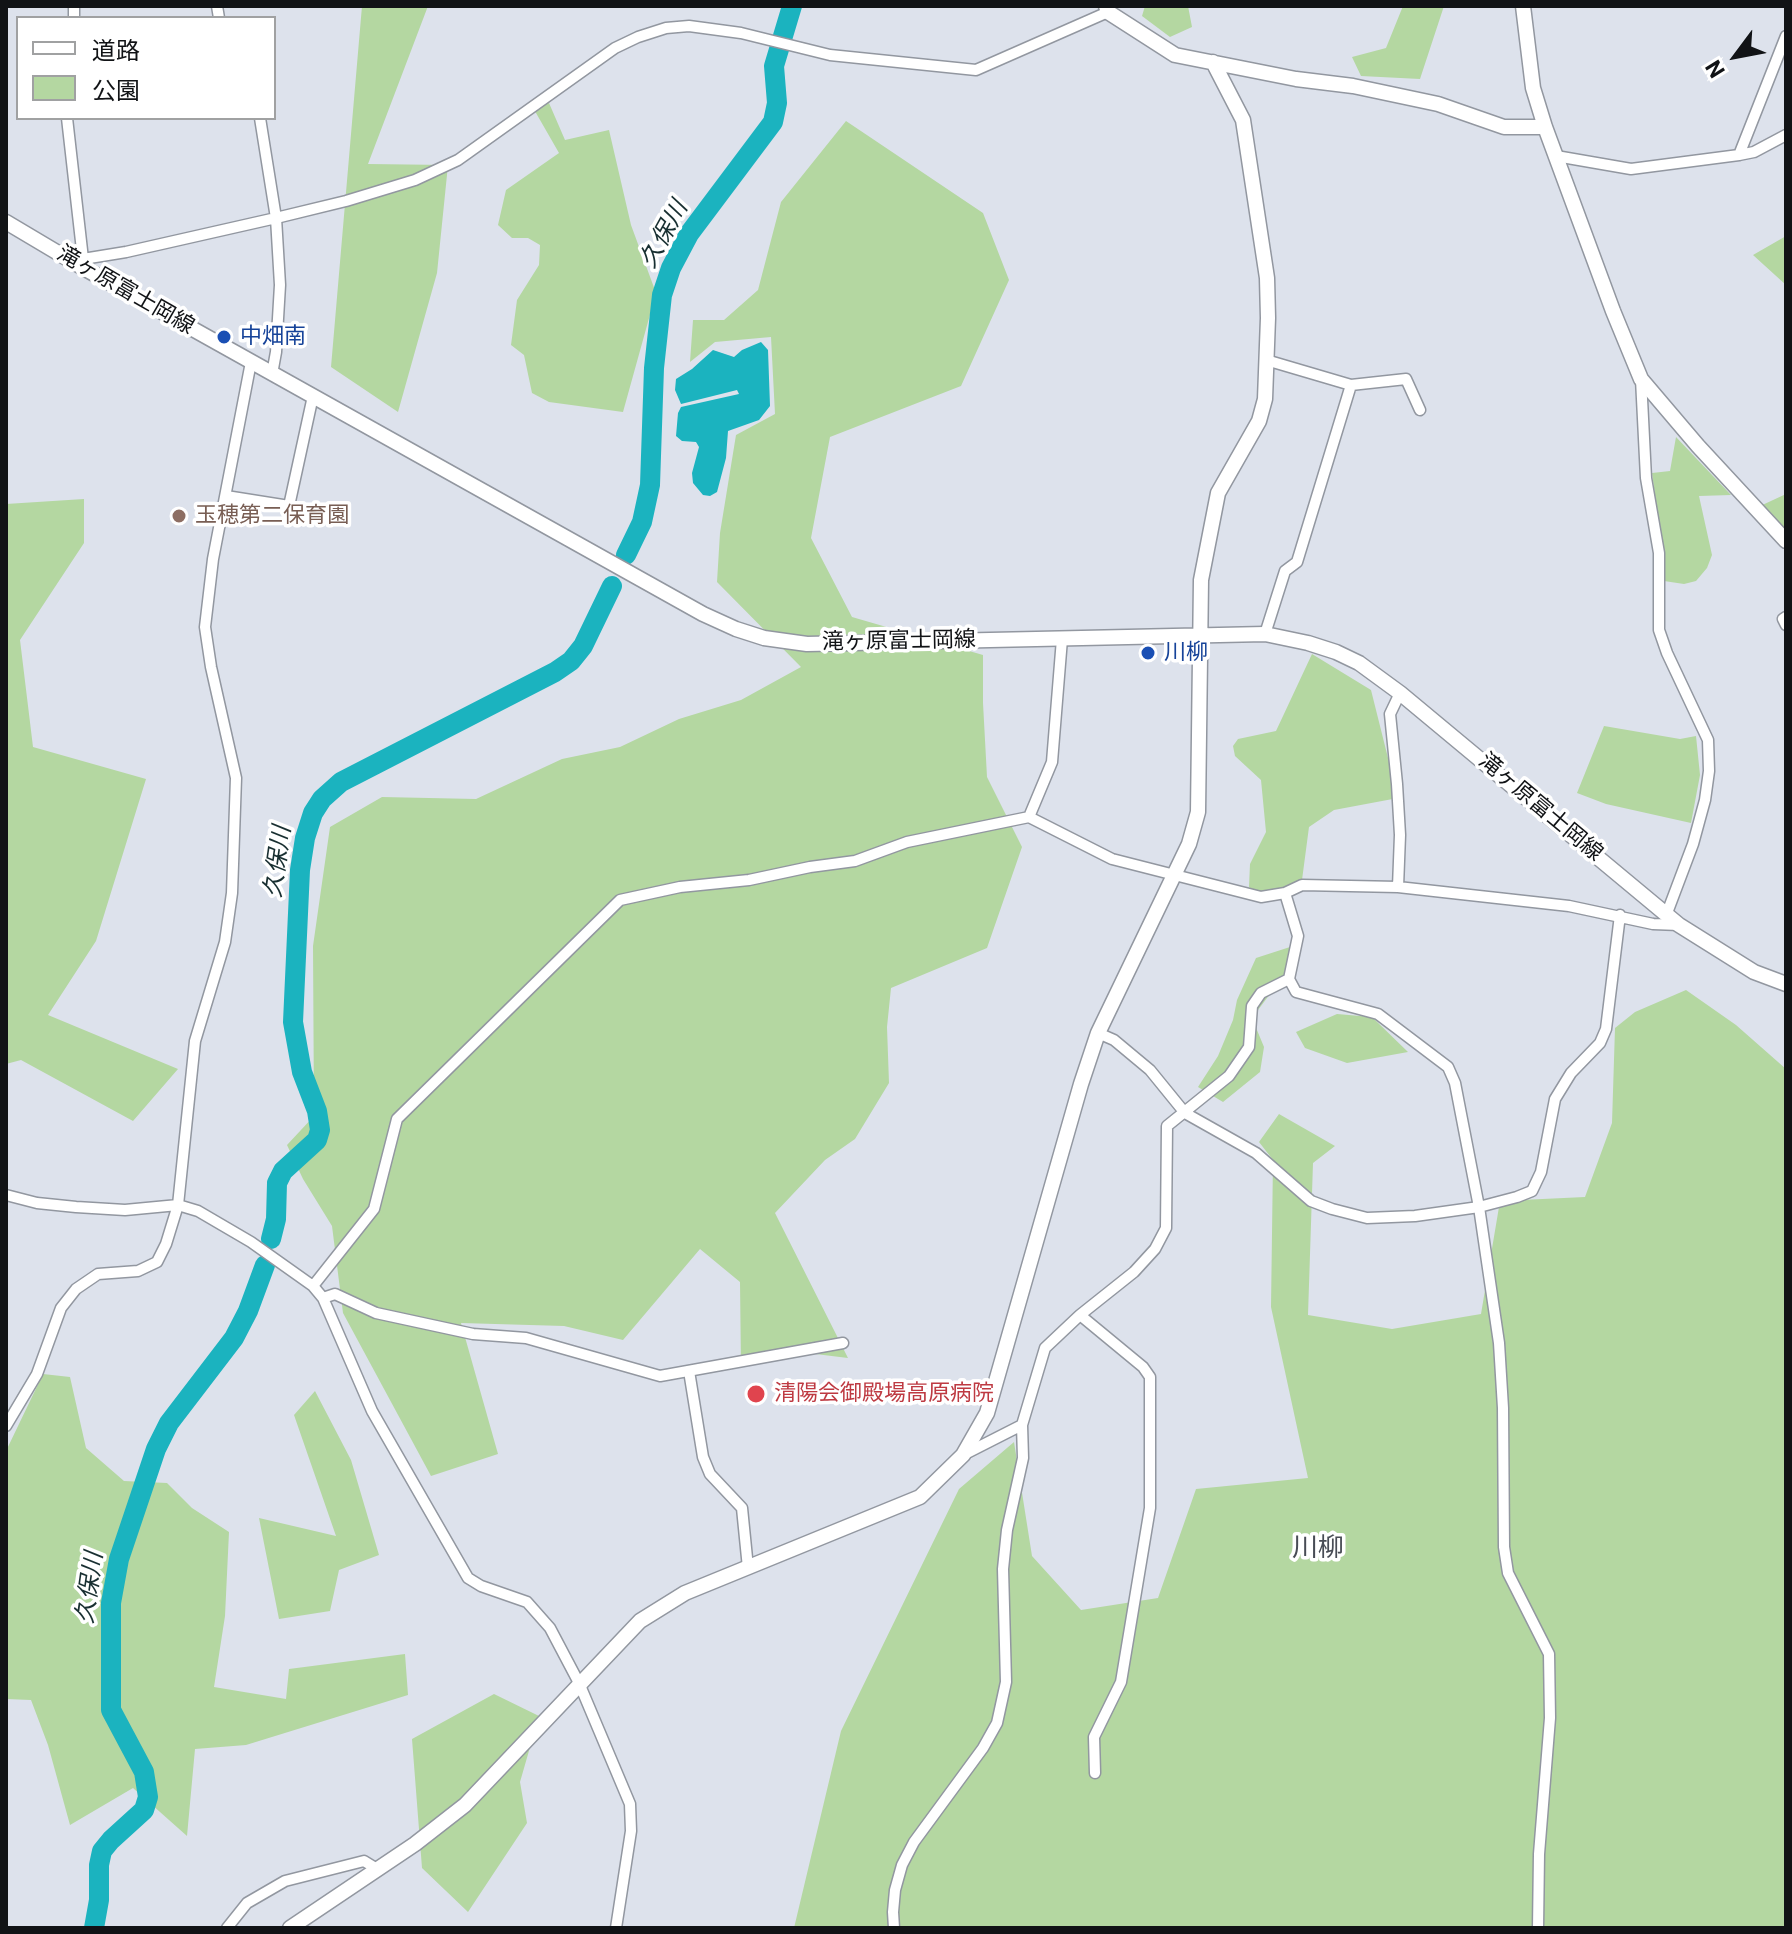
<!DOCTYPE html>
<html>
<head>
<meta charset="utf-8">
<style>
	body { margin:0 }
	#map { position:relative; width:1792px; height:1934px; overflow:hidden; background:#dde2ec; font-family:Roboto,"Noto Sans JP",sans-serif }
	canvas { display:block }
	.frame { position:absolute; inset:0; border:8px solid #111316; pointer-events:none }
	.legend { position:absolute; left:16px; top:16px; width:260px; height:104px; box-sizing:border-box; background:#fff; border:2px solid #a0a1a2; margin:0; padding:10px 14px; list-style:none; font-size:24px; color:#111316 }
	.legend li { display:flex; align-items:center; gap:16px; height:40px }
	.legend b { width:40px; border:2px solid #a0a1a2 }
	.north { position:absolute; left:1696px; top:16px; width:80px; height:80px; -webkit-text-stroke:6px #fff; paint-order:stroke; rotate:238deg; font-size:22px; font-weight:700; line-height:32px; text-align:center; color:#111316 }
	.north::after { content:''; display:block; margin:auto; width:28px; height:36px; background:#111316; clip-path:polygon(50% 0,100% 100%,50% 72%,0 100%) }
</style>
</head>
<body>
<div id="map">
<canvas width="1792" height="1934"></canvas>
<div class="frame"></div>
<ul class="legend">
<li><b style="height:10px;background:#fff"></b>道路</li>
<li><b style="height:22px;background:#b4d7a1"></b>公園</li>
</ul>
<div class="north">N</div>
</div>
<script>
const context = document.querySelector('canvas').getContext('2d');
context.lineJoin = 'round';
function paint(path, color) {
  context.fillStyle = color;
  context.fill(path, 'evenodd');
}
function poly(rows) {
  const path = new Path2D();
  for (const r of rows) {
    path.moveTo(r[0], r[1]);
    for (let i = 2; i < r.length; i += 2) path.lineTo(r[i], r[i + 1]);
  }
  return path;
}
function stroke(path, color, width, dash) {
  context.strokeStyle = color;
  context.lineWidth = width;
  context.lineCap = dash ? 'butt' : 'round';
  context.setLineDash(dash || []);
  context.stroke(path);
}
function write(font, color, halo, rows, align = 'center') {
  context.font = font + ' Roboto,"Noto Sans JP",sans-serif';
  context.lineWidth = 7;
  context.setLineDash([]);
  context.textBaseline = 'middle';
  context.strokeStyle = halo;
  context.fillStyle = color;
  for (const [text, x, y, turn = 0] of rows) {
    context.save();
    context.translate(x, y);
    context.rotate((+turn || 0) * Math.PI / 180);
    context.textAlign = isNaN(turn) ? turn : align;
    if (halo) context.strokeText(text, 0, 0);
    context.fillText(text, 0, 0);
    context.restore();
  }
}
const green = poly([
	[362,6,428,6,368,164,448,165,437,273,398,412,331,367],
	[1145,6,1188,6,1192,27,1170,37,1142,16],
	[1403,6,1444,6,1420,79,1361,76,1352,57,1386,48],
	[549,103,565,140,609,130,631,225,656,293,623,412,549,402,532,393,524,355,511,345,517,300,539,265,540,245,528,238,512,238,498,225,506,190,559,153,532,106],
	[846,121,983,213,1009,280,961,386,830,437,811,538,852,617,983,655,983,703,987,777,1022,847,987,948,891,988,887,1027,889,1083,855,1139,825,1160,775,1213,848,1358,791,1351,755,1359,741,1368,740,1282,700,1249,623,1340,564,1326,461,1323,498,1454,431,1476,343,1313,332,1226,303,1179,287,1145,314,1116,313,946,330,827,382,797,476,799,562,759,620,747,679,719,741,700,801,667,717,582,720,533,736,435,775,414,771,337,715,342,690,362,693,320,724,320,758,290,781,202],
	[1786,236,1786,285,1753,255],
	[1676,437,1731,495,1699,496,1712,555,1707,568,1696,581,1684,584,1664,581,1662,548,1652,473,1670,471],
	[1786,494,1786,535,1758,507],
	[84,499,84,543,20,640,33,747,146,779,96,941,48,1015,178,1069,133,1121,21,1060,6,1064,6,504],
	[1312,654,1371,690,1398,798,1334,810,1309,827,1302,880,1298,887,1257,896,1249,887,1250,864,1266,832,1261,780,1235,756,1233,746,1238,739,1276,731],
	[1604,726,1680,739,1696,736,1700,775,1691,823,1606,804,1577,793],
	[1290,947,1285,974,1252,1018,1264,1047,1260,1072,1223,1102,1198,1087,1218,1056,1233,1020,1237,1000,1256,958],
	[1686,990,1736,1025,1786,1069,1786,1928,794,1928,841,1731,959,1489,1014,1442,1032,1556,1081,1610,1158,1598,1196,1489,1308,1478,1271,1307,1273,1160,1259,1142,1279,1114,1335,1146,1313,1163,1308,1315,1392,1329,1481,1314,1500,1201,1585,1197,1612,1123,1615,1028,1635,1012],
	[1337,1014,1372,1017,1408,1052,1347,1063,1305,1048,1296,1032],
	[43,1374,70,1377,86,1448,124,1481,167,1483,192,1508,229,1532,225,1616,214,1687,286,1699,289,1669,405,1654,408,1695,246,1745,195,1749,187,1836,133,1788,70,1825,48,1745,31,1700,6,1699,6,1451],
	[315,1391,351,1460,379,1555,339,1570,330,1611,279,1619,259,1518,336,1536,294,1415],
	[494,1694,539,1716,520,1782,527,1823,468,1912,422,1868,412,1739]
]);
const water = poly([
	[761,342,768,350,770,406,759,420,728,431,726,458,717,492,710,496,703,495,693,483,692,473,699,447,696,442,682,441,676,436,678,413,681,407,739,394,737,390,681,404,675,390,676,379,692,369,713,350,734,357,742,350]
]);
const river = poly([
	[626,555,642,522,650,485,654,368,662,295,671,268,689,234,773,122,777,103,774,66,792,6],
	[271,1239,276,1219,277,1183,283,1171,317,1140,320,1130,317,1111,302,1072,293,1022,300,870,305,838,313,813,322,799,341,782,555,672,571,661,583,646,612,586],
	[94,1928,99,1900,99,1865,102,1851,111,1840,144,1810,148,1797,144,1772,111,1710,111,1603,119,1559,156,1449,169,1423,234,1338,248,1311,265,1265]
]);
const street = poly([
	[217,6,219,18],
	[74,18,74,6],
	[67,118,83,259,80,265],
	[260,118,276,218,280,285,276,352,272,374],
	[1739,155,1786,36],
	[1556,156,1631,169,1739,155,1754,152,1786,135],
	[83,259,126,252,276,218,346,201,415,180,458,160,615,48,638,37,666,28,689,26,741,33,830,55,976,70,1108,12],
	[1266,360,1351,385,1406,379,1420,410],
	[1641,379,1646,478,1659,553,1659,630,1667,653,1708,740,1709,771,1705,800,1693,844,1667,913],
	[226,496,289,506,313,396],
	[1786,617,1783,619,1786,625],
	[1265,634,1285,571,1297,562,1351,385],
	[1029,817,1052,762,1062,639],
	[1398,887,1400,835,1397,784,1390,714,1400,693],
	[1285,893,1298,936,1289,979,1296,992,1378,1014,1448,1067,1455,1083,1479,1207,1499,1343,1503,1408,1504,1547,1508,1573,1549,1654,1550,1718,1539,1854,1538,1928],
	[1098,1033,1114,1040,1150,1070,1185,1113,1256,1153,1311,1201,1332,1209,1367,1218,1415,1216,1479,1207,1517,1197,1532,1191,1541,1172,1555,1099,1571,1073,1600,1043,1606,1029,1620,915],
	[6,1195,37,1203,76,1207,125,1210,178,1205,198,1211,251,1242,313,1286,323,1298,372,1411,468,1578,481,1586,527,1602,550,1628,579,1683,630,1804,631,1831,616,1928],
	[313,1286,374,1209,397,1119,620,900,680,887,749,880,810,867,855,861,907,842,1029,817,1112,859,1261,897,1285,893,1302,885,1398,887,1569,906,1653,924,1679,925],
	[323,1298,335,1294,376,1313,473,1334,526,1338,660,1376,843,1343],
	[1080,1315,1143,1367,1150,1377,1150,1508,1121,1682,1094,1737,1095,1773],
	[689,1371,703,1457,710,1474,742,1508,748,1568],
	[6,1426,37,1374,61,1308,76,1289,98,1274,138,1271,157,1262,166,1244,178,1205,195,1041,225,942,232,893,236,778,211,667,205,627,213,559,251,362],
	[963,1455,1022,1425],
	[227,1928,247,1903,285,1881,364,1861,377,1869],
	[894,1928,893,1912,895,1890,902,1865,914,1842,983,1748,997,1723,1006,1682,1003,1569,1007,1530,1023,1458,1022,1425,1045,1348,1080,1315,1134,1272,1155,1249,1166,1228,1167,1126,1229,1076,1249,1047,1252,1006,1261,993,1289,979]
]);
const secondary = poly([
	[1106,6,1108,12,1175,55,1296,79,1353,86,1438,104,1504,127,1545,127],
	[1523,6,1533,88,1545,127,1613,311,1641,379,1698,446,1786,541],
	[6,222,80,266,703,614,736,629,764,638,807,644,1265,634,1308,643,1336,652,1359,663,1400,693,1679,925,1754,972,1786,984],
	[290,1928,415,1844,465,1805,640,1621,685,1593,920,1497,963,1455,987,1413,1081,1084,1098,1033,1189,844,1198,812,1201,580,1218,493,1259,421,1265,399,1268,318,1267,278,1243,120,1213,62]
]);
const markers = [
	[224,337,8,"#1a4fb4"],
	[179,516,8,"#8d6e63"],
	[1148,653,8,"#1a4fb4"],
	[756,1394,10,"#e0444e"]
];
const streetNames = [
	["滝ヶ原富士岡線",125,291,30],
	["滝ヶ原富士岡線",899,642,-1],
	["滝ヶ原富士岡線",1540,808,40]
];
const transitNames = [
	["中畑南",240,337],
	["川柳",1164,653]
];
const educationNames = [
	["玉穂第二保育園",195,516]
];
const healthNames = [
	["清陽会御殿場高原病院",774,1394]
];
const waterNames = [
	["久保川",665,235,-61],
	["久保川",279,862,-82],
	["久保川",91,1588,-82]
];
const quarterNames = [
	["川柳",1318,1549]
];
paint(green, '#b4d7a1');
paint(water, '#1bb3bf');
stroke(river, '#1bb3bf', 20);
stroke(street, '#9297a0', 13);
stroke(secondary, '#9297a0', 17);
stroke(street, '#fff', 10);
stroke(secondary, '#fff', 14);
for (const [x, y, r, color] of markers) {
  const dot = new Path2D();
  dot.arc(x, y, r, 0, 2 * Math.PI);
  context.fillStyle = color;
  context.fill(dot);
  stroke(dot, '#fff', 3);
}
write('22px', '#111316', '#fff', streetNames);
write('22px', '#164399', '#fff', transitNames, 'left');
write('22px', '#785e54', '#fff', educationNames, 'left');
write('22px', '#be3a42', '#fff', healthNames, 'left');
write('italic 24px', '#182f31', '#fff', waterNames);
write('26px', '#484c55', '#fff', quarterNames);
</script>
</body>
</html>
